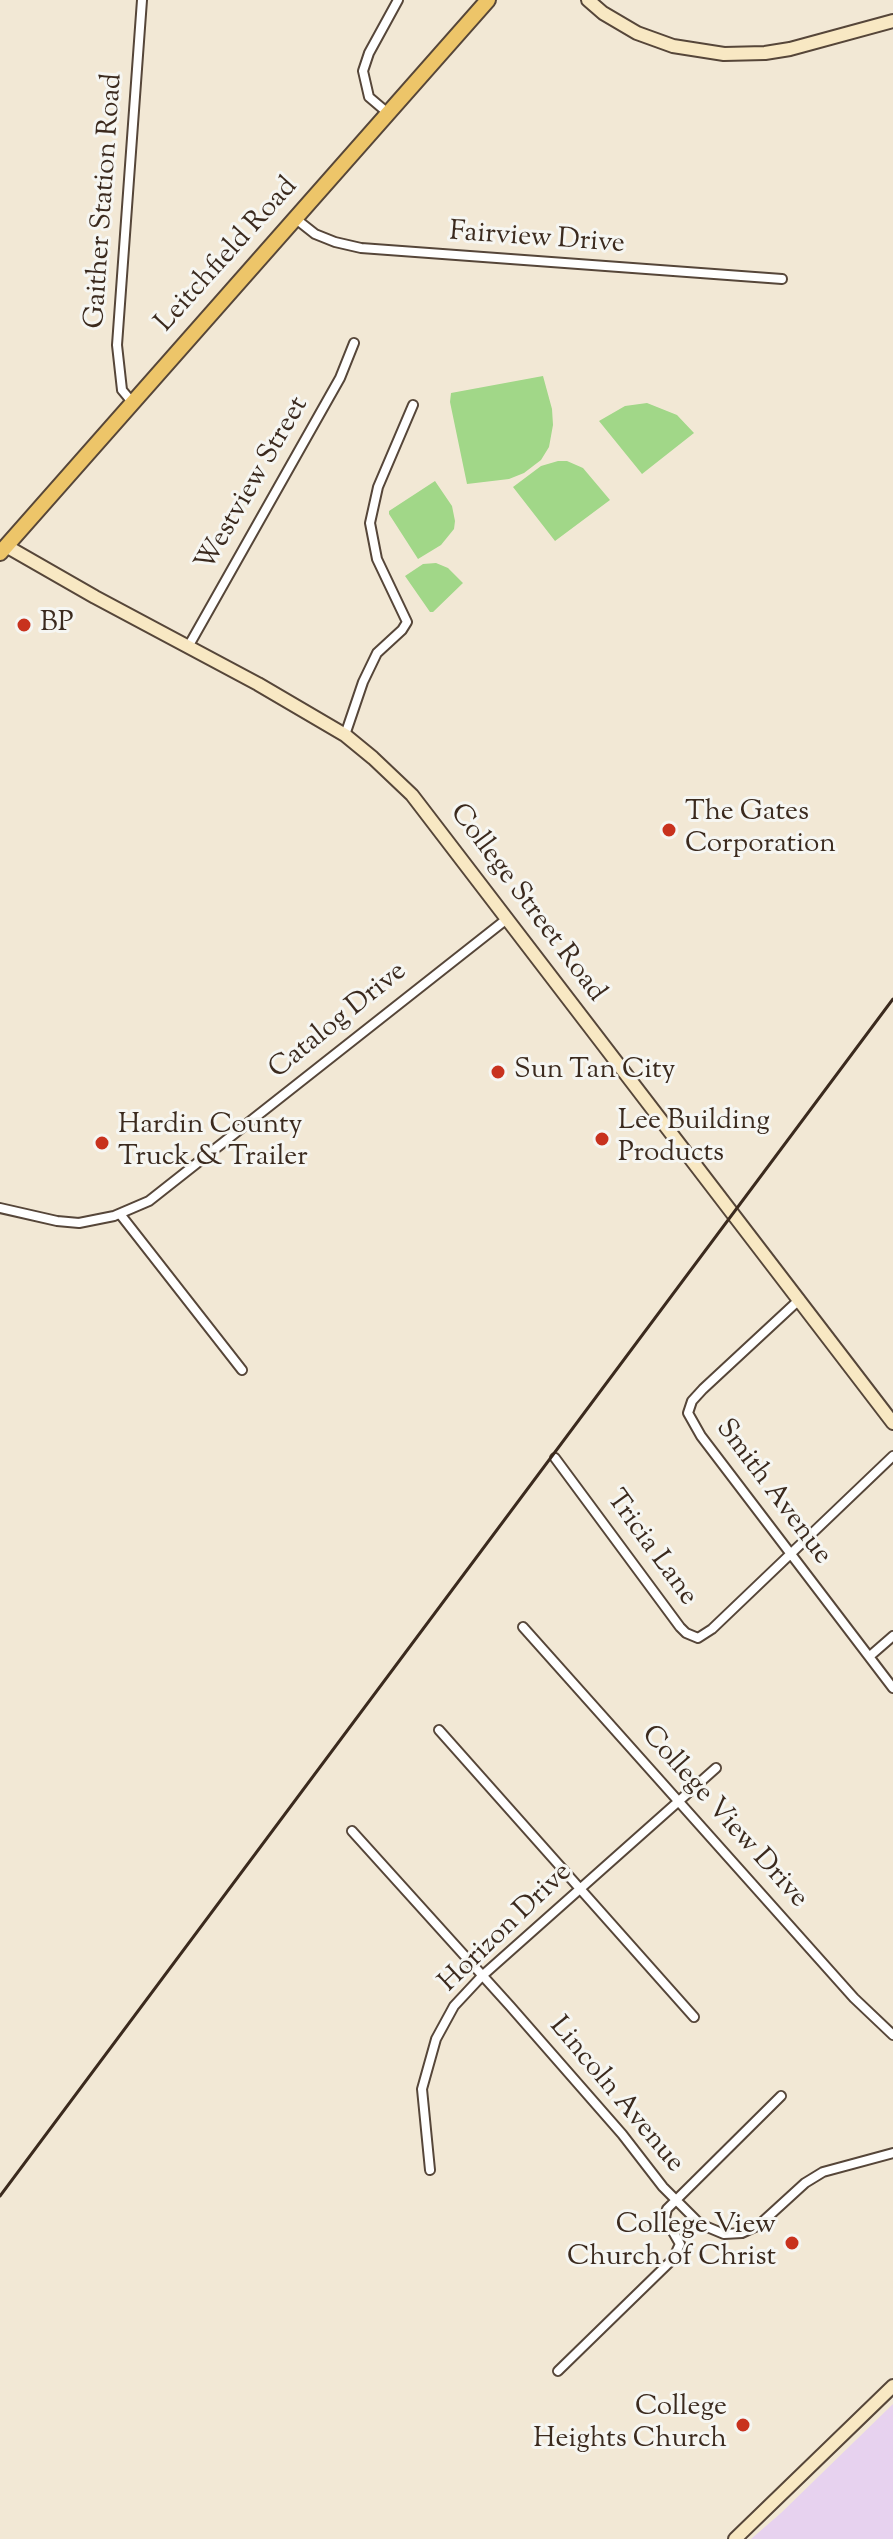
<!DOCTYPE html>
<html>
<head>
<meta charset="utf-8">
<style>
	body { margin:0 }
	canvas { display:block; background:#f2e8d5 }
</style>
</head>
<body>
<canvas width="893" height="2539"></canvas>
<script>
const context = document.querySelector('canvas').getContext('2d');
context.lineJoin = 'round';
function paint(path, color) {
  context.fillStyle = color;
  context.fill(path, 'evenodd');
}
function poly(rows) {
  const path = new Path2D();
  for (const r of rows) {
    path.moveTo(r[0], r[1]);
    for (let i = 2; i < r.length; i += 2) path.lineTo(r[i], r[i + 1]);
  }
  return path;
}
function stroke(path, color, width, dash) {
  context.strokeStyle = color;
  context.lineWidth = width;
  context.lineCap = dash ? 'butt' : 'round';
  context.setLineDash(dash || []);
  context.stroke(path);
}
function write(font, color, halo, rows, align = 'center') {
  context.font = font + ' "Sorts Mill Goudy",serif';
  context.lineWidth = 6;
  context.setLineDash([]);
  context.textBaseline = 'middle';
  context.strokeStyle = halo;
  context.fillStyle = color;
  for (const [text, x, y, turn = 0] of rows) {
    context.save();
    context.translate(x, y);
    context.rotate((+turn || 0) * Math.PI / 180);
    context.textAlign = isNaN(turn) ? turn : align;
    if (halo) context.strokeText(text, 0, 0);
    context.fillText(text, 0, 0);
    context.restore();
  }
}
const built = poly([
	[893,2404,893,2539,751,2539,781,2513]
]);
const green = poly([
	[543,376,552,409,553,425,549,447,541,460,524,473,509,479,467,484,450,402,451,393],
	[647,403,677,415,694,433,642,474,599,421,625,406],
	[558,461,567,461,583,468,610,500,555,541,513,487,541,466],
	[435,481,452,506,455,521,454,529,441,545,418,559,389,514,389,511],
	[436,563,448,568,463,583,433,612,430,612,405,576,423,564]
]);
const street = poly([
	[389,114,369,97,363,71,369,53,398,0],
	[296,219,315,234,335,242,361,248,782,279],
	[132,402,122,390,117,345,142,0],
	[188,647,340,378,354,343],
	[345,735,363,682,377,653,402,630,407,622,377,559,370,523,378,487,413,405],
	[0,1208,57,1221,79,1223,114,1216,149,1201,508,918],
	[120,1214,242,1370],
	[800,1299,703,1389,692,1401,688,1413,701,1436,893,1688],
	[555,1458,680,1627,686,1633,698,1638,712,1629,893,1456],
	[523,1627,854,1998,893,2035],
	[870,1656,893,1636],
	[439,1730,694,2017],
	[352,1831,510,2006,622,2134,663,2187,700,2224,724,2234,742,2233,759,2225,805,2183,823,2172,893,2153],
	[430,2170,422,2089,436,2039,454,2006,482,1976,716,1768],
	[558,2371,673,2259,680,2244,665,2218,667,2209,781,2096]
]);
const secondary = poly([
	[588,0,603,13,637,33,673,46,724,54,765,53,790,49,893,21],
	[6,546,95,597,258,684,345,735,373,758,412,795,893,1423],
	[735,2539,893,2386]
]);
const primary = poly([
	[0,553,488,0]
]);
const rail = poly([
	[0,2196,893,999]
]);
const markers = [
	[24,625,8,"#c8321e"],
	[669,830,8,"#c8321e"],
	[498,1072,8,"#c8321e"],
	[602,1139,8,"#c8321e"],
	[102,1143,8,"#c8321e"],
	[792,2243,8,"#c8321e"],
	[743,2425,8,"#c8321e"]
];
const streetNames = [
	["Gaither Station Road",106,201,-86],
	["Fairview Drive",537,240,4],
	["Leitchfield Road",228,256,-48],
	["Westview Street",254,485,-60],
	["College Street Road",526,904,53],
	["Catalog Drive",339,1022,-39],
	["Smith Avenue",772,1493,53],
	["Tricia Lane",650,1549,54],
	["College View Drive",723,1818,48],
	["Horizon Drive",507,1929,-44],
	["Lincoln Avenue",615,2096,50]
];
const poiNames = [
	["BP",40,625],
	["The Gates",685,814],
	["Corporation",685,846],
	["Sun Tan City",514,1072],
	["Lee Building",618,1123],
	["Products",618,1155],
	["Hardin County",118,1127],
	["Truck & Trailer",118,1159],
	["College View",776,2227,"right"],
	["Church of Christ",776,2259,"right"],
	["College",727,2409,"right"],
	["Heights Church",727,2441,"right"]
];
paint(built, '#e7d2ef');
paint(green, '#a1d788');
stroke(street, '#564639', 12);
stroke(secondary, '#564639', 16);
stroke(primary, '#564639', 18);
stroke(street, '#fff', 8);
stroke(secondary, '#f8e8c3', 12);
stroke(primary, '#edc569', 14);
stroke(rail, '#3b2a1e', 3);
for (const [x, y, r, color] of markers) {
  const dot = new Path2D();
  dot.arc(x, y, r, 0, 2 * Math.PI);
  context.fillStyle = color;
  context.fill(dot);
  stroke(dot, '#f6f6f2', 3);
}
write('28px', '#3b2a1e', '#f6f6f2', streetNames);
write('28px', '#3b2a1e', '#f6f6f2', poiNames, 'left');
</script>
</body>
</html>
